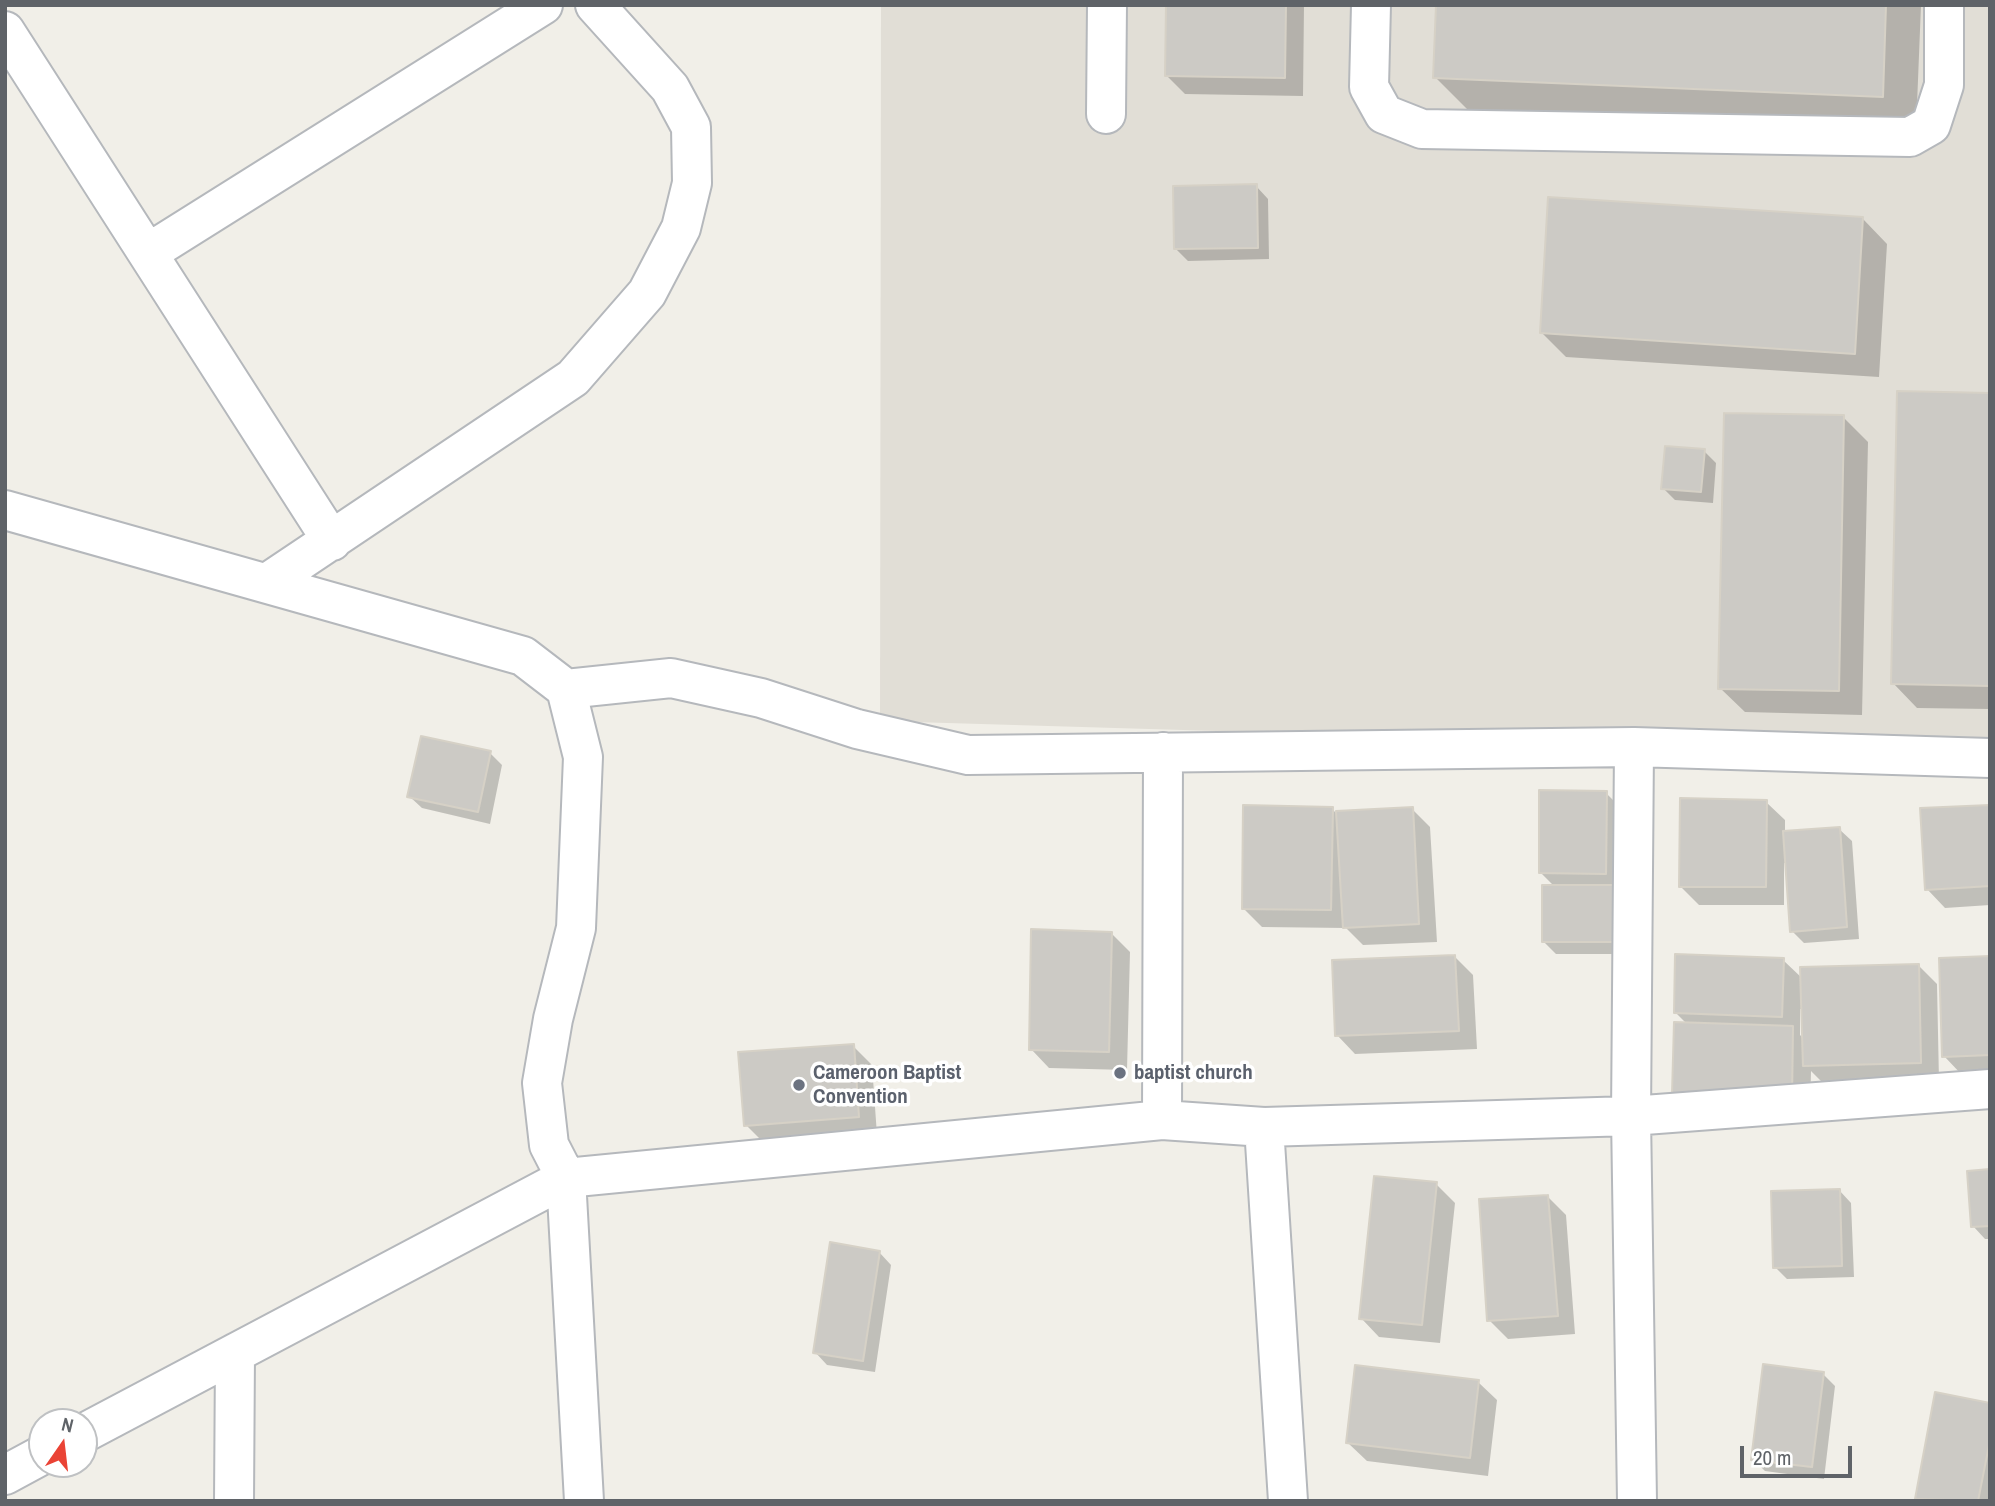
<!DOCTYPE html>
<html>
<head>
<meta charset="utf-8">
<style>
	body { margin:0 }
	#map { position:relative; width:1995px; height:1506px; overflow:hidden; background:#f1efe8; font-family:"Archivo Narrow",sans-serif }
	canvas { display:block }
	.frame { position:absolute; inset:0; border:7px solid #5f6368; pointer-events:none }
	.north { position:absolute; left:28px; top:1408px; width:70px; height:70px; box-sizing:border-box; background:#fff; border:2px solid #bfc1c3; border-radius:50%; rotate:14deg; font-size:19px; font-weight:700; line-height:28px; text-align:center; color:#5f6368 }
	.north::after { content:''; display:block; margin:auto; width:24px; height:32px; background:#ea4335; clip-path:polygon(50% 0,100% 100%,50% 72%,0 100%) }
	.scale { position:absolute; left:1740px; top:1446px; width:112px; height:32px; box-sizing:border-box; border:4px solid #5f6368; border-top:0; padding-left:9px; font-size:21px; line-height:24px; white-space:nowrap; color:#5f6368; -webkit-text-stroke:5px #fff; paint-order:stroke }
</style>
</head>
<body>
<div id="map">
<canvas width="1995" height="1506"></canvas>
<div class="frame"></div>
<div class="north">N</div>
<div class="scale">20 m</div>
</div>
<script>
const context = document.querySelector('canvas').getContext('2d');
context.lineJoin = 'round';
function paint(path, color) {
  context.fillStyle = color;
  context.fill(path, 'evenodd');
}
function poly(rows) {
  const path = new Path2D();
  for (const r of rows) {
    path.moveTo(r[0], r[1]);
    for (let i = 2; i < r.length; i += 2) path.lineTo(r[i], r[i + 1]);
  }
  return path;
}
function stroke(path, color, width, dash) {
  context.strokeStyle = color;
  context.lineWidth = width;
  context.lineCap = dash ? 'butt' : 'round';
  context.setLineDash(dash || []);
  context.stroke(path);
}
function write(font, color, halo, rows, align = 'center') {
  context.font = font + ' "Archivo Narrow",sans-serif';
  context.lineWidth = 7;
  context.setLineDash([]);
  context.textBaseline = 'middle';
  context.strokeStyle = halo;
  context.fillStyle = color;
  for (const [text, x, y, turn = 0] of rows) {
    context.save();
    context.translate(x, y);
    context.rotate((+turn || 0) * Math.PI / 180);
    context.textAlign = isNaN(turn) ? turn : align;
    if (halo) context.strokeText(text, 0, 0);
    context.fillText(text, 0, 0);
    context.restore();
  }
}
const education = poly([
	[881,5,1990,5,1990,754,880,721]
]);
const shadow = poly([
	[1168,5,1304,5,1303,96,1185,94,1167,76],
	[1789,5,1921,5,1916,130,1469,111,1435,77],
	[1256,186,1268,199,1269,259,1188,261,1175,248],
	[1863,219,1887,244,1879,377,1566,357,1541,332],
	[1990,395,1990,709,1917,708,1893,683],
	[1843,417,1868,442,1862,715,1745,712,1720,688],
	[1704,451,1716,463,1713,503,1675,500,1663,488],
	[490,753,502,765,490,824,422,808,409,796],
	[1606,793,1618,805,1644,954,1556,954,1544,942,1555,887,1540,872],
	[1766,802,1785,820,1785,833,1839,829,1852,841,1859,939,1804,943,1792,931,1787,863,1784,863,1784,905,1699,905,1680,886],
	[1990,806,1990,905,1945,908,1927,889],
	[1332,809,1336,813,1412,809,1430,827,1437,942,1363,945,1346,928,1262,927,1243,908],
	[1111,933,1130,952,1127,1070,1049,1068,1031,1049],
	[1455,957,1473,975,1477,1049,1355,1054,1337,1035],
	[1990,958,1990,1074,1962,1075,1944,1056],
	[1783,960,1803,979,1918,965,1937,984,1939,1081,1824,1084,1811,1071,1810,1115,1687,1024,1676,1013],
	[1800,1009,1803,1009,1804,1039,1800,1035],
	[853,1046,872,1065,877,1135,765,1144,746,1125],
	[1990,1171,1990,1239,1985,1239,1973,1226],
	[1436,1184,1455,1203,1440,1343,1379,1337,1361,1318],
	[1839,1190,1851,1203,1854,1277,1787,1279,1775,1267],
	[1548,1197,1566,1215,1575,1334,1508,1339,1489,1320],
	[879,1252,891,1265,875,1372,827,1365,815,1352],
	[1823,1374,1835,1386,1824,1479,1765,1471,1753,1459],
	[1478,1382,1497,1400,1488,1476,1367,1461,1348,1443],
	[1990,1405,1990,1501,1919,1501,1917,1498]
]);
const building = poly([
	[1166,5,1286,5,1285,78,1165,76,1166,5],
	[1436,5,1886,5,1883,97,1433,78,1436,5],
	[1257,184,1258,248,1174,249,1173,186,1257,184],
	[1548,197,1863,217,1855,354,1540,333,1548,197],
	[1897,391,1990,393,1990,686,1891,684,1897,391],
	[1724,413,1844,415,1839,691,1718,689,1724,413],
	[1665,446,1705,449,1701,492,1661,489,1665,446],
	[421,736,491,751,478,812,407,797,421,736],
	[1539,790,1607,791,1606,874,1539,873,1539,790],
	[1680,798,1767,800,1766,887,1679,887,1680,798],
	[1243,805,1333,807,1331,910,1242,909,1243,805],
	[1990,805,1990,886,1925,890,1920,808,1990,805],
	[1413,807,1419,924,1343,928,1336,811,1413,807],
	[1840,827,1847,927,1790,932,1783,831,1840,827],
	[1542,885,1632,885,1632,942,1542,942,1542,885],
	[1031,929,1112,932,1109,1052,1029,1050,1031,929],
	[1675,954,1784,958,1782,1017,1674,1013,1675,954],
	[1455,955,1459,1031,1335,1036,1332,960,1455,955],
	[1990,956,1990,1055,1942,1057,1939,958,1990,956],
	[1919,964,1921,1063,1803,1066,1800,967,1919,964],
	[1674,1022,1793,1026,1792,1097,1672,1094,1674,1022],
	[854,1044,859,1117,744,1126,738,1052,854,1044],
	[1990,1169,1990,1226,1971,1227,1967,1171,1990,1169],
	[1374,1176,1437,1182,1422,1325,1359,1319,1374,1176],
	[1840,1189,1842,1266,1773,1268,1771,1191,1840,1189],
	[1548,1195,1558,1316,1487,1321,1479,1199,1548,1195],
	[830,1242,880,1251,863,1361,813,1353,830,1242],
	[1763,1364,1824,1372,1812,1467,1751,1460,1763,1364],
	[1355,1365,1479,1380,1470,1458,1346,1443,1355,1365],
	[1935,1392,1990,1403,1990,1440,1978,1501,1915,1499,1935,1392]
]);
const minor = poly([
	[1371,5,1369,87,1384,114,1422,129,1910,137,1931,125,1944,85,1944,5],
	[5,31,332,541],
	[1106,114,1107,5],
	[148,253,543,5],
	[5,510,523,656,566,689,583,757,576,928,553,1019,542,1083,549,1145,566,1178,584,1501],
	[267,583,573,378,647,293,681,228,692,183,691,127,670,88,595,5],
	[566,689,671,678,761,698,857,729,968,755,1634,747,1990,758],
	[1634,747,1631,1116,1637,1501],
	[1162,1120,1163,752],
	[1264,1127,1288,1501],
	[84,1433,566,1178,1162,1120,1264,1127,1631,1116,1990,1089],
	[5,1475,42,1455],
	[234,1501,235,1353]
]);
const markers = [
	[1120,1073,7,"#6b7280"],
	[799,1085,7,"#6b7280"]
];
const worshipNames = [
	["Cameroon Baptist",813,1073],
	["Convention",813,1097],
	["baptist church",1134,1073]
];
paint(education, '#e1ded6');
paint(shadow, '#0003');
paint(building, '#cccac5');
stroke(building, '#d6d1c6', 2);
stroke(minor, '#b5b8bc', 42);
stroke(minor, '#fff', 38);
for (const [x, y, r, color] of markers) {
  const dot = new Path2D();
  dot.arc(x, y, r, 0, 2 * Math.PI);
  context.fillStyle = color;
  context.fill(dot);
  stroke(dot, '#fff', 2.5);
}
write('bold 21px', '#5b616d', '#fff', worshipNames, 'left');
</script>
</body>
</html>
